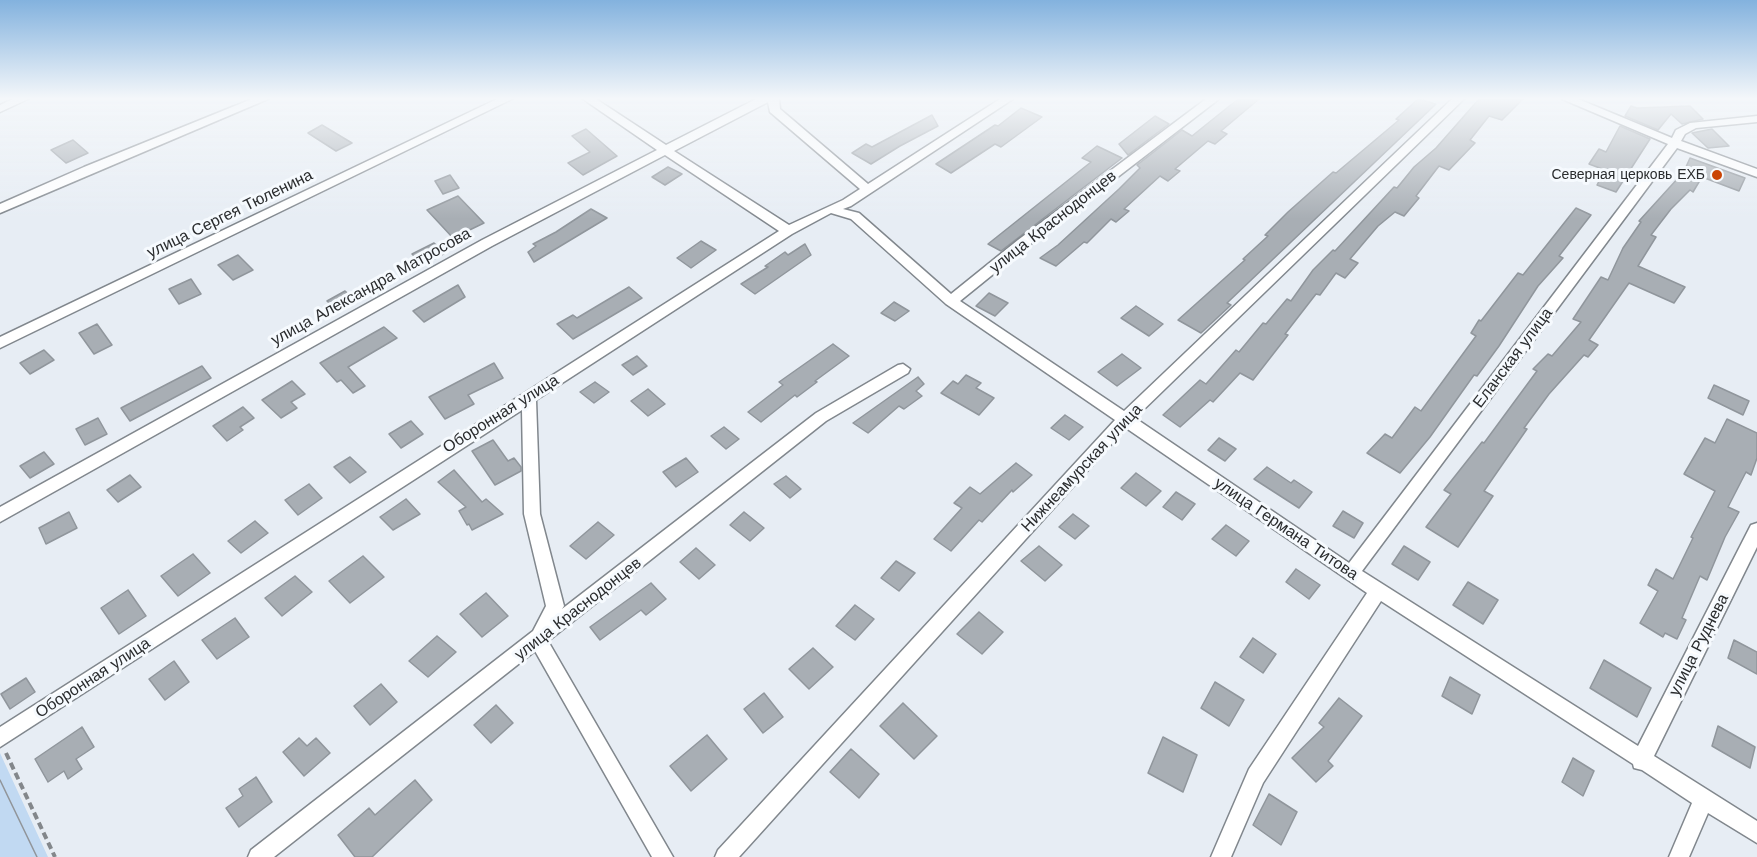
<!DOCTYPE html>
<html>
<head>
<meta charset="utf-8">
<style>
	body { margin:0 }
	canvas { display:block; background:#e7edf4 }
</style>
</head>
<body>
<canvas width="1757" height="857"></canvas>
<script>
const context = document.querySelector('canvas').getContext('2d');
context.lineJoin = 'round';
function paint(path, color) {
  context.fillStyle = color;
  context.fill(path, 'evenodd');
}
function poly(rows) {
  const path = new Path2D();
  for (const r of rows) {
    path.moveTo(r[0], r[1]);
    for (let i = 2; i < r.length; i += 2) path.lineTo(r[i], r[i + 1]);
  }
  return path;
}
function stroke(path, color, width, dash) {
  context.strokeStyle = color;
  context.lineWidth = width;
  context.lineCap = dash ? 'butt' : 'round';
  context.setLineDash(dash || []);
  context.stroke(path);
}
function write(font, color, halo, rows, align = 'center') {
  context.font = font + ' "Work Sans",sans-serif';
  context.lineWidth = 6;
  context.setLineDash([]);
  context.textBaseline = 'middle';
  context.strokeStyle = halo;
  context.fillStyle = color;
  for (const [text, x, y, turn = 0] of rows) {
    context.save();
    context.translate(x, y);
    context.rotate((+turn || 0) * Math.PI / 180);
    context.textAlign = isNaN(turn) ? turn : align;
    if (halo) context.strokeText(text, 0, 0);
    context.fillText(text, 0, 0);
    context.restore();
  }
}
const green = poly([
	[0,753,48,857,0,857]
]);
const building = poly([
	[1238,99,1259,99,1221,131,1227,134,1215,144,1208,141,1175,169,1180,171,1168,181,1160,176,1124,209,1129,211,1116,222,1111,219,1087,243,1084,242,1056,266,1040,258,1058,245,1119,189,1140,168,1137,165,1182,130,1192,136,1238,99],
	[1418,99,1436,104,1227,303,1231,305,1201,333,1178,320,1245,260,1243,259,1268,236,1265,235,1288,212,1333,172,1336,173,1399,120,1396,119,1418,99],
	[1479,99,1523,99,1502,120,1489,116,1470,140,1475,143,1449,170,1439,166,1416,196,1419,198,1404,216,1395,212,1378,226,1350,259,1358,263,1345,278,1336,273,1320,295,1316,294,1285,334,1288,335,1253,380,1240,373,1213,402,1210,400,1180,427,1163,415,1200,380,1206,384,1236,350,1239,352,1263,323,1266,324,1287,299,1291,301,1313,270,1333,250,1335,251,1394,187,1397,188,1414,167,1436,148,1479,99],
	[1631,106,1637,108,1690,106,1703,119,1682,124,1671,114,1658,130,1625,116,1631,106],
	[1021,108,1042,117,1001,147,995,144,951,173,936,164,995,125,998,126,1021,108],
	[932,115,938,126,900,146,871,164,852,153,866,144,872,147,932,115],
	[1155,116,1169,124,1128,155,1119,144,1155,116],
	[322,125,352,143,336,151,308,133,322,125],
	[1620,126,1650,139,1616,192,1597,185,1605,170,1589,164,1599,149,1606,152,1620,126],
	[586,129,617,156,583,175,568,163,590,152,572,136,586,129],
	[1712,129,1729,146,1708,148,1692,133,1712,129],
	[73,140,88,153,66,163,51,150,73,140],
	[1097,146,1122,158,1001,251,988,244,1091,162,1082,158,1097,146],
	[1690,158,1745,178,1739,191,1702,177,1693,192,1690,190,1671,209,1651,235,1656,237,1638,266,1685,287,1674,303,1629,283,1589,340,1598,345,1588,357,1584,355,1549,394,1524,428,1527,429,1484,491,1493,496,1458,547,1426,527,1451,494,1444,490,1482,442,1484,443,1537,371,1533,369,1548,354,1552,356,1581,322,1573,319,1601,277,1608,280,1623,248,1641,222,1639,221,1679,177,1681,178,1690,158],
	[668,167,682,174,665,185,652,177,668,167],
	[450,175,459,188,443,194,435,181,450,175],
	[458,196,484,223,453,238,427,210,458,196],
	[1576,208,1591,215,1559,256,1563,258,1538,286,1499,346,1477,376,1474,375,1430,437,1400,473,1367,453,1385,434,1392,438,1415,407,1421,411,1476,336,1471,333,1479,320,1481,321,1518,273,1523,275,1576,208],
	[591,209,607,218,534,262,528,252,536,246,533,244,556,232,591,209],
	[701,241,716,250,691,268,677,258,701,241],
	[434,243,445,253,423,265,412,254,434,243],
	[805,244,811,255,755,294,741,284,768,267,765,266,785,252,788,255,805,244],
	[238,255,253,270,233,280,218,265,238,255],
	[191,279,201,294,179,304,169,289,191,279],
	[458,285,465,297,424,322,413,311,458,285],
	[629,287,642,298,573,339,557,324,573,315,577,318,629,287],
	[345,291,356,301,338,311,327,301,345,291],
	[989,293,1008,303,995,316,976,306,989,293],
	[894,302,909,311,895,321,881,313,894,302],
	[1136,306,1163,324,1149,336,1121,318,1136,306],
	[97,324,112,345,94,354,79,333,97,324],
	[384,327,397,338,348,367,365,386,353,393,341,380,337,382,320,363,384,327],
	[833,344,849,356,815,381,817,382,797,397,795,395,761,422,748,412,783,385,779,382,833,344],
	[44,350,54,360,30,374,20,363,44,350],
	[1122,354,1141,368,1117,386,1098,372,1122,354],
	[637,356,647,366,633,375,622,365,637,356],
	[494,363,503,378,468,395,474,404,445,419,429,397,494,363],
	[202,366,211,378,130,421,121,408,202,366],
	[966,375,981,383,976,388,994,398,979,415,941,393,953,381,958,384,966,375],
	[918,377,924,384,916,391,922,396,904,409,899,406,868,433,853,423,918,377],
	[292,381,305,394,291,402,297,408,281,418,262,400,292,381],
	[595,382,609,392,594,403,580,392,595,382],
	[1714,385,1749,401,1743,415,1708,398,1714,385],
	[648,389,665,404,648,416,631,401,648,389],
	[243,407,254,418,240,427,243,430,227,441,213,426,243,407],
	[1065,415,1083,427,1069,440,1051,428,1065,415],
	[98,418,107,434,85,445,76,429,98,418],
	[1727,419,1757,433,1757,458,1751,475,1746,472,1728,507,1739,512,1725,537,1707,580,1700,576,1682,618,1686,620,1677,639,1665,633,1663,637,1640,623,1658,591,1648,585,1656,569,1673,579,1693,538,1691,537,1715,491,1684,474,1705,438,1715,443,1727,419],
	[411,421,423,434,401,448,389,434,411,421],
	[724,427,739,439,726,449,711,436,724,427],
	[1219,438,1236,449,1225,461,1208,450,1219,438],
	[493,440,508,461,514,458,521,467,521,471,495,485,472,451,493,440],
	[44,452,54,464,30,478,20,466,44,452],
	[350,457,366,472,350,483,334,467,350,457],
	[686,458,698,472,676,487,663,472,686,458],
	[1016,463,1032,475,1013,492,1012,490,982,522,979,520,951,551,934,539,962,508,954,503,970,487,980,494,1016,463],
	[1267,467,1291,483,1294,480,1312,492,1299,508,1254,479,1267,467],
	[454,470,482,502,486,499,503,514,472,530,469,524,467,525,459,511,466,507,438,482,454,470],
	[1136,473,1161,491,1146,506,1121,488,1136,473],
	[130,475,141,487,118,502,107,490,130,475],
	[786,476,801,489,790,498,774,484,786,476],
	[309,484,322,498,298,515,285,500,309,484],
	[1176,492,1195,504,1182,520,1163,507,1176,492],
	[406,499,420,514,393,530,380,517,406,499],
	[1343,511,1363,523,1354,538,1333,526,1343,511],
	[69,512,77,528,46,544,39,528,69,512],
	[744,512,764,528,750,541,730,525,744,512],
	[1073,514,1089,526,1075,539,1059,527,1073,514],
	[255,521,268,533,241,553,228,541,255,521],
	[598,522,614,535,586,559,570,546,598,522],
	[1226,525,1249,541,1236,556,1212,539,1226,525],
	[1039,546,1062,565,1045,581,1021,561,1039,546],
	[1404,546,1430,562,1418,580,1392,564,1404,546],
	[696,548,715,565,699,579,680,562,696,548],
	[193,554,210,573,178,596,161,576,193,554],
	[363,556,384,577,350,603,329,581,363,556],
	[896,561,915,573,899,591,881,578,896,561],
	[1296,569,1320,585,1309,599,1286,582,1296,569],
	[295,576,312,592,282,616,265,598,295,576],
	[1468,582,1498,600,1483,624,1453,605,1468,582],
	[651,583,666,599,646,615,641,610,600,640,590,627,651,583],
	[128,590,146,616,119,634,101,608,128,590],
	[486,593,508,616,482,637,460,614,486,593],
	[855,605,874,619,855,640,836,626,855,605],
	[979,612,1003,632,982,654,957,634,979,612],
	[235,618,249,637,217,659,202,640,235,618],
	[437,636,456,652,428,677,409,661,437,636],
	[1253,638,1276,654,1263,673,1240,657,1253,638],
	[1734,640,1757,652,1757,674,1728,658,1734,640],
	[813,648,833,667,809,689,789,669,813,648],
	[1604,660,1651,688,1637,717,1590,688,1604,660],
	[174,661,189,682,165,700,149,679,174,661],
	[1450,677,1480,695,1472,714,1442,696,1450,677],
	[26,678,35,692,10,709,1,694,26,678],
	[1215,682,1244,700,1229,726,1201,708,1215,682],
	[381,684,397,702,370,725,354,706,381,684],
	[764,693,783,717,763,733,744,709,764,693],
	[1339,698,1362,716,1328,761,1333,766,1316,782,1292,758,1324,727,1319,723,1339,698],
	[903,703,937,736,914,759,880,726,903,703],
	[496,705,513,723,491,743,474,725,496,705],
	[1718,726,1755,747,1750,768,1712,746,1718,726],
	[82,727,94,747,76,759,82,769,68,779,64,771,48,782,35,759,82,727],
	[707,735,727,759,691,791,670,766,707,735],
	[1163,737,1197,755,1183,792,1148,773,1163,737],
	[299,738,307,746,316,738,330,753,304,776,283,752,299,738],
	[851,749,879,774,859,798,830,772,851,749],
	[1573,758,1594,771,1583,796,1562,782,1573,758],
	[256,777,272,802,239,827,226,808,243,796,239,789,256,777],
	[415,780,432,800,372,857,355,857,338,835,369,808,375,815,415,780],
	[1269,794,1297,812,1281,845,1253,825,1269,794]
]);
const path = poly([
	[6,753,55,857]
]);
const street = poly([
	[13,99,28,99,0,112,0,105,13,99],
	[252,99,268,99,0,213,0,204,84,167,252,99],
	[497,99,512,99,0,348,0,337,497,99],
	[583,99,596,99,666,145,756,99,779,99,780,109,868,184,1000,99,1013,99,851,206,843,209,859,213,951,294,1018,240,1206,99,1219,99,1028,246,960,301,1124,411,1452,99,1464,99,1135,418,1349,563,1668,144,1562,99,1578,99,1672,138,1676,130,1690,123,1757,116,1757,122,1696,128,1685,134,1681,141,1757,169,1757,177,1677,148,1362,571,1638,746,1751,525,1757,523,1757,547,1654,756,1757,821,1757,843,1708,813,1689,857,1669,857,1692,803,1642,770,1634,768,1633,764,1381,601,1263,783,1231,857,1211,857,1249,769,1367,593,1126,428,739,857,715,857,718,850,1115,420,946,304,851,219,831,213,792,234,536,400,540,514,564,606,562,609,816,413,898,365,903,364,910,369,908,373,826,421,548,641,673,857,652,857,535,651,274,857,248,857,251,850,533,631,546,606,524,514,522,410,0,747,0,727,779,231,665,155,492,246,0,522,0,507,482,240,657,150,583,99],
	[768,102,770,112,860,189,843,200,789,225,674,151,768,102]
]);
const tram = poly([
	[0,780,37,857]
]);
const markers = [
	[1717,175,6,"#ca4404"]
];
const farPoinames = [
	["Северная церковь ЕХБ",1705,175]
];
const streetNames = [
	["улица Сергея Тюленина",230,214,-26],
	["улица Краснодонцев",1053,222,-38],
	["улица Александра Матросова",371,287,-29],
	["Еланская улица",1513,358,-53],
	["Оборонная улица",501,414,-32],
	["Нижнеамурская улица",1082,468,-47],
	["улица Германа Титова",1286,529,34],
	["улица Краснодонцев",578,609,-38],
	["улица Руднева",1699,645,-63],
	["Оборонная улица",93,678,-33]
];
paint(green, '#c1d9f2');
paint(building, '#a8aeb4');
stroke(building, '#90969c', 1.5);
stroke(street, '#81878d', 3);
stroke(path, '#83878b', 4, [7, 4]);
paint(street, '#fff');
stroke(tram, '#91959a', 1.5);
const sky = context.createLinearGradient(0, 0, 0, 219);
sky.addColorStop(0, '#83b2de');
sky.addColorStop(0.45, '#f4f7fa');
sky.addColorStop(1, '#f4f7fa00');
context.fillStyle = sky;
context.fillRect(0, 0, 1757, 219);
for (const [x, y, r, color] of markers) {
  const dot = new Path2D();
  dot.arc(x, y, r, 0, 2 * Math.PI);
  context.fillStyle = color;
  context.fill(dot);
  stroke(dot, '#f6fafe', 2);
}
write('14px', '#2a2c2e', '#f6fafe', farPoinames, 'right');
write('16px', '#2a2c2e', '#f6fafe', streetNames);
</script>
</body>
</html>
